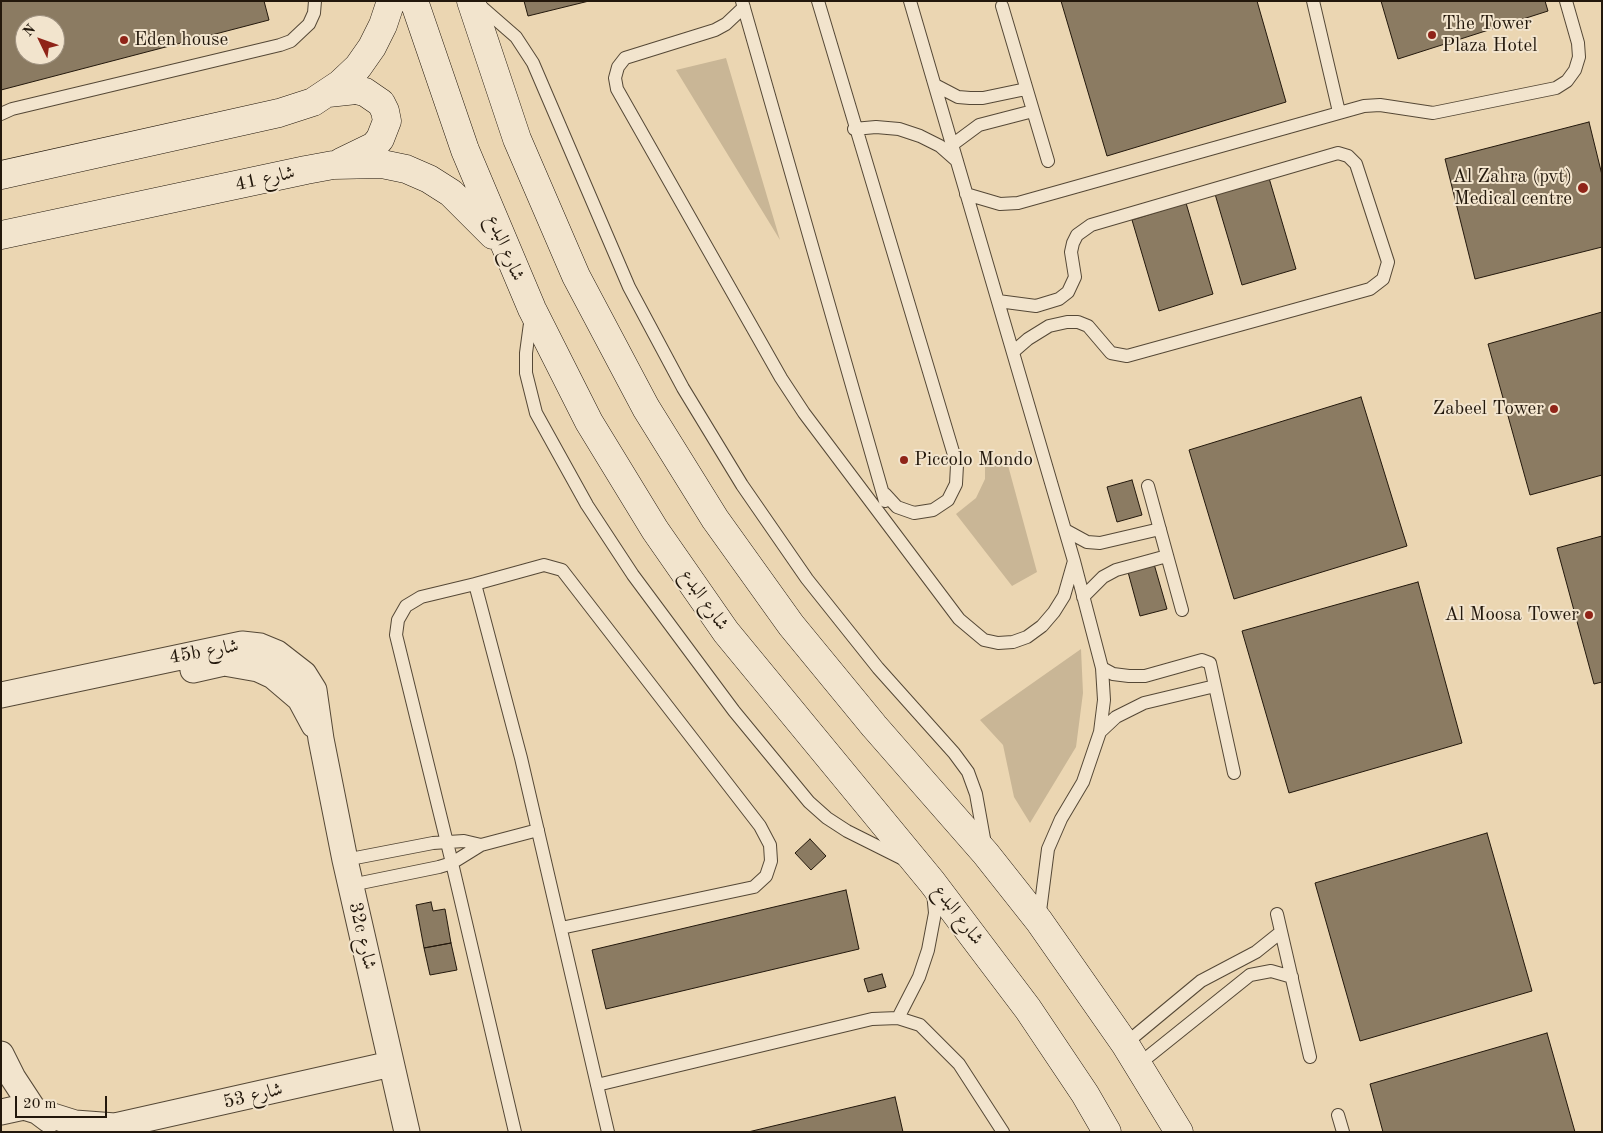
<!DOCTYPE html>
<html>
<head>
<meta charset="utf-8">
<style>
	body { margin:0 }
	#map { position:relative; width:1603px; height:1133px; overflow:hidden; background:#ebd6b2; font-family:"Old Standard TT",serif }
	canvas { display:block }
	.frame { position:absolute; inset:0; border:2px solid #23180c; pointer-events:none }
	.north { position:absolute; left:15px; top:15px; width:50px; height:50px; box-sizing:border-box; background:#f2e4cd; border:1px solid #9f9280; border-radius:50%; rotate:312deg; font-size:14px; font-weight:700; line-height:20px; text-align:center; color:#23180c }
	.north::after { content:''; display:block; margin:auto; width:18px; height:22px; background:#8f2418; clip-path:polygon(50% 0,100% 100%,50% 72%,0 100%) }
	.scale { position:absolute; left:15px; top:1096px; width:92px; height:22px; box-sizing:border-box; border:2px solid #23180c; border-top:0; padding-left:6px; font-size:15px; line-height:18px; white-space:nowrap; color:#23180c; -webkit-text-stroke:4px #f2e4cd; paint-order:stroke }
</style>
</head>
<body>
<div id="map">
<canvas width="1603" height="1133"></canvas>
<div class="frame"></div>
<div class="north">N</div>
<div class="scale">20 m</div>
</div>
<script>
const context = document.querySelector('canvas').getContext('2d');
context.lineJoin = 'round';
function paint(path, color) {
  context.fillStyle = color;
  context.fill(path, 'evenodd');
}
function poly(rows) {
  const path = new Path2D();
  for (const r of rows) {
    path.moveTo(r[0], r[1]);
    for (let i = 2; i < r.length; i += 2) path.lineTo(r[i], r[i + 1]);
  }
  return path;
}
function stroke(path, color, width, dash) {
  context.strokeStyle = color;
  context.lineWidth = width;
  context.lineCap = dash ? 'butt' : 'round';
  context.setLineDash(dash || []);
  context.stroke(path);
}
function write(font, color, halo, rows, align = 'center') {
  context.font = font + ' "Old Standard TT",Amiri,serif';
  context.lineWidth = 4;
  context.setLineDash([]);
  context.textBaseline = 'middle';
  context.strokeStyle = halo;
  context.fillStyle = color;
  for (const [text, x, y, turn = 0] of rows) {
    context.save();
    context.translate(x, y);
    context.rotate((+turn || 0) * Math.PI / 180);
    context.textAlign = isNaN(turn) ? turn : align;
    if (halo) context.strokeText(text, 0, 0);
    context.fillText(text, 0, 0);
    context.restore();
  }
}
const green = poly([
	[726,58,780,240,676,70],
	[1006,458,1037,572,1012,586,956,514,976,498,985,479,985,465],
	[1081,649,1083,693,1076,747,1030,823,1014,797,1003,745,980,720]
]);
const building = poly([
	[1,1,264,1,269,20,1,90,1,1],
	[25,25,55,25,55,55,25,55,25,25],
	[524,1,589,1,528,16,524,1],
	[1061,1,1257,1,1286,102,1107,156,1061,1],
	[1381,1,1545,1,1548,11,1398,59,1381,1],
	[1589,122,1602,175,1602,247,1475,279,1445,159,1589,122],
	[1269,178,1296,269,1242,285,1215,194,1269,178],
	[1186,203,1213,294,1159,311,1132,220,1186,203],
	[1602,312,1602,475,1530,495,1488,344,1602,312],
	[1361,397,1407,546,1234,599,1189,450,1361,397],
	[1132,480,1142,515,1117,522,1107,487,1132,480],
	[1602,536,1602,682,1594,684,1557,548,1602,536],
	[1154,564,1167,609,1140,616,1128,572,1154,564],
	[1418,582,1462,743,1289,793,1242,631,1418,582],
	[1487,833,1532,991,1360,1041,1315,883,1487,833],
	[810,839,826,856,811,870,795,853,810,839],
	[846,890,859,949,606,1009,592,950,846,890],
	[431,902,433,911,445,909,451,943,424,948,416,905,431,902],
	[451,943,457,970,430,975,424,948,451,943],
	[882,974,886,987,868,992,864,979,882,974],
	[1547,1033,1575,1132,1383,1132,1370,1084,1547,1033],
	[895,1097,903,1132,748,1132,895,1097]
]);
const lane = poly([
	[742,1,885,501],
	[818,1,957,465,956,484,948,500,933,510,914,513,897,507,885,494],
	[910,1,1074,561,1102,668,1104,700,1100,732,1083,782,1061,819,1048,849,1039,919],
	[1313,1,1339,112],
	[477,3,516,37,533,63,629,287,683,388,742,485,807,579,878,668,954,753,968,772,976,794,985,844],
	[1002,6,1048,161],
	[744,7,726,24,715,30,625,58,618,67,615,78,617,89,781,378,804,413,959,619,984,640,998,643,1013,642,1027,637,1042,626,1054,612,1064,596,1074,561],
	[935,85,958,97,970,98,983,98,1026,89],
	[1,114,12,109,280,45,291,41,309,24,314,13,315,1],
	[854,129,876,127,899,129,920,136,940,146,957,161],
	[952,145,979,125,1033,111],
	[966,194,1000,204,1018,203,1364,106,1380,105,1433,113,1556,88,1567,81,1575,70,1579,57,1578,43,1566,1],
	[998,301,1036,306,1059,299,1068,292,1075,277,1071,252,1073,243,1077,235,1091,225,1338,153,1348,156,1356,164,1388,262,1383,279,1370,289,1127,356,1111,353,1088,326,1078,322,1067,322,1049,326,1028,339,1013,352],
	[531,316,526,353,526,373,536,413,587,505,633,575,734,711,809,802,827,818,847,831,905,860],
	[1148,486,1182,610],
	[1065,530,1087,542,1100,543,1160,529],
	[475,584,544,565,562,570,760,826,770,845,771,861,766,876,754,887,561,928],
	[1083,597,1103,577,1116,570,1167,556],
	[1102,668,1113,674,1129,676,1145,676,1202,660,1210,663,1234,773],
	[1100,732,1116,717,1144,703,1215,686],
	[345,860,433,843,464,841,481,845],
	[351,885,439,867,452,863,481,845,538,830],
	[1277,914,1310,1057],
	[898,1018,919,977,928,950,935,913,933,892],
	[1125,1044,1201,981,1256,952,1281,932],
	[1139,1064,1250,975,1271,971,1292,977],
	[597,1085,872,1019,898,1018,920,1025,959,1064,1003,1132],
	[1338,1115,1343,1132],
	[515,1132,452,863,396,635,398,620,406,606,421,597,475,584,521,758,608,1132]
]);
const street = poly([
	[193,670,224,663,258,669,273,676,300,699,314,725],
	[1,695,242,644,260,646,277,653,304,674,314,690,321,739,345,860,407,1132],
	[1,1054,13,1078,34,1110],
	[37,1111,75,1123,115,1126,391,1064],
	[1,1112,24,1107,37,1111,49,1120]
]);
const secondary = poly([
	[414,1,465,150,532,309,589,422,655,530,726,632,932,882,1028,1009,1085,1094,1107,1132],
	[471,1,517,139,576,276,646,408,715,519,791,625,874,726,986,854,1039,921,1125,1044,1179,1132],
	[328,93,356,90,365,92,381,103,385,111,387,121,380,139,374,146,341,162],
	[1,175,279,113,313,102,340,84,358,67,372,47,383,25,391,1],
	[1,235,306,170,333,165,382,164,406,169,429,179,451,193,493,235]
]);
const markers = [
	[1432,35,5,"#8f2418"],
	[124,40,5,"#8f2418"],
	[1583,188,6,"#8f2418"],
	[1554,409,5,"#8f2418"],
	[904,460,5,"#8f2418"],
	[1589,615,5,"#8f2418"]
];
const poiNames = [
	["The Tower",1442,24],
	["Plaza Hotel",1442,46],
	["Eden house",134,40],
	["Al Zahra (pvt)",1572,177,"right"],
	["Medical centre",1572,199,"right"],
	["Zabeel Tower",1544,409,"right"],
	["Piccolo Mondo",914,460],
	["Al Moosa Tower",1579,615,"right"]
];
const streetNames = [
	["شارع 41",265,179,-12],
	["شارع البدع",505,248,67],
	["شارع البدع",704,600,55],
	["45b شارع",204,652,-10],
	["شارع البدع",958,915,53],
	["32c شارع",362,936,77],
	["شارع 53",253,1096,-13]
];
paint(green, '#c9b696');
paint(building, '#8b7b62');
stroke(building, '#23180c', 1);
stroke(lane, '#554836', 14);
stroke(street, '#554836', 27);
stroke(secondary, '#23180c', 29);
stroke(lane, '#f2e4cd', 12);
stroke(street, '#f2e4cd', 25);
stroke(secondary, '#f2e4cd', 28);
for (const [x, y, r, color] of markers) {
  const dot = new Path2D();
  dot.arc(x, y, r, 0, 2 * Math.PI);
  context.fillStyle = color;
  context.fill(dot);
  stroke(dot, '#f2e4cd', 2);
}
write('19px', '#23180c', '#f2e4cd', poiNames, 'left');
write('19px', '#23180c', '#f2e4cd', streetNames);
</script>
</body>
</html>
